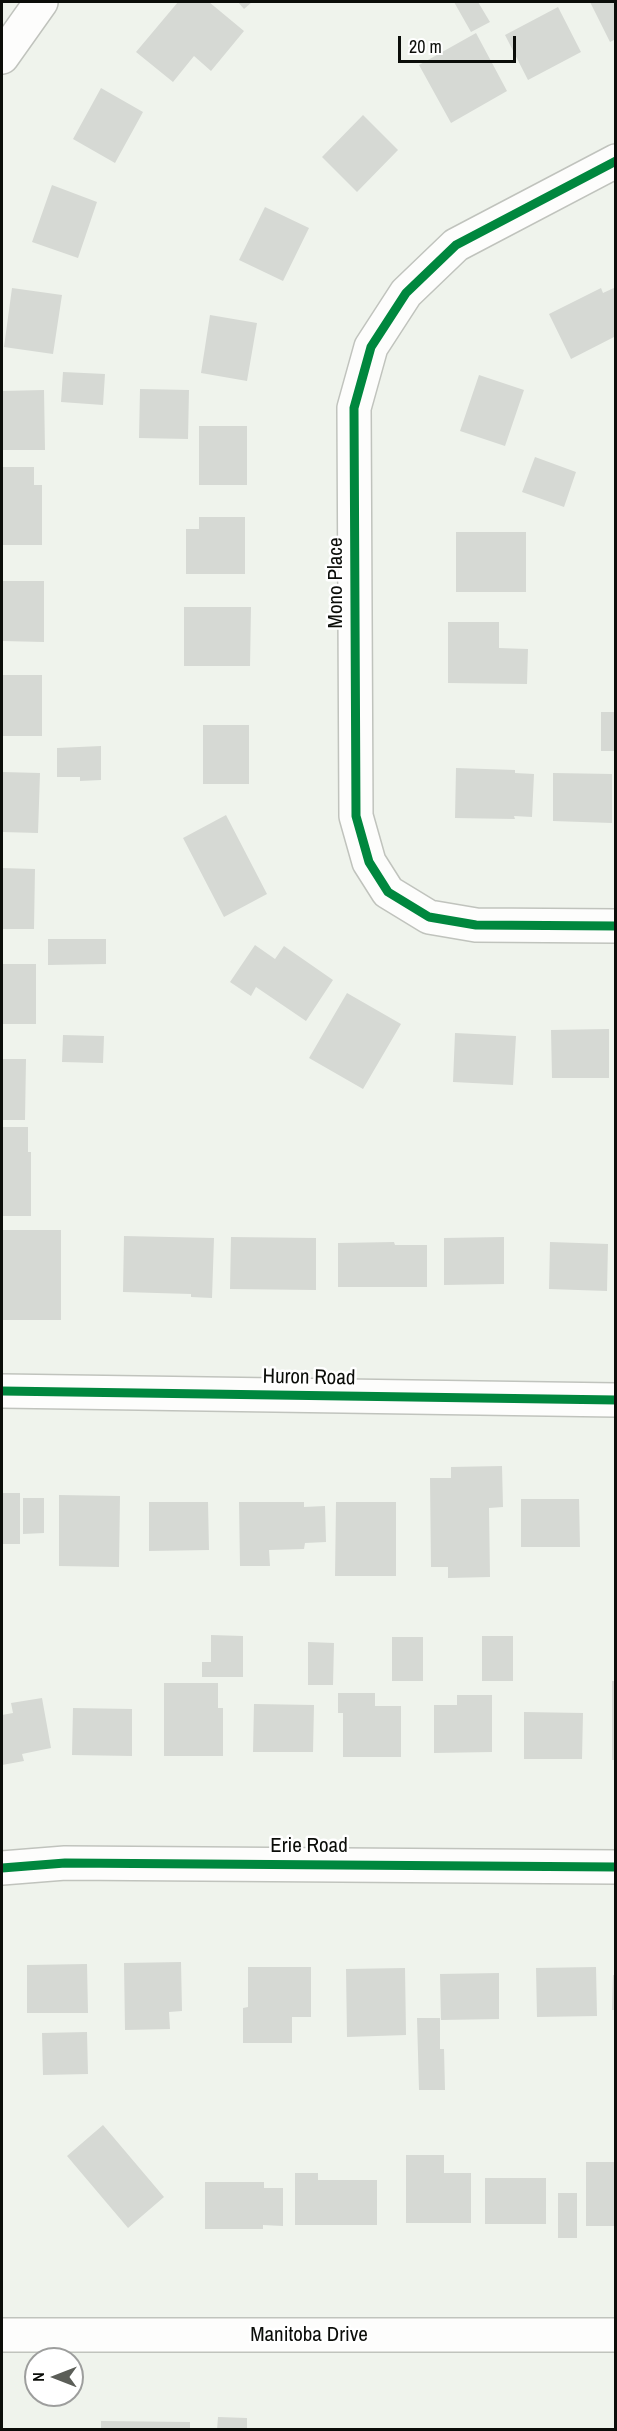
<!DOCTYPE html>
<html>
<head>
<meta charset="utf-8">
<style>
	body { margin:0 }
	#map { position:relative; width:617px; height:2431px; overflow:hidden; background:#eff3ec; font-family:"Archivo Narrow",sans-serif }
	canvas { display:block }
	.frame { position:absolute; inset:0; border:3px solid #0b0d09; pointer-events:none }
	.north { position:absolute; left:24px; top:2347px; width:60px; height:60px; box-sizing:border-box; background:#fff; border:2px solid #9d9e9d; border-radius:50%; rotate:270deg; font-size:16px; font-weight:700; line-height:24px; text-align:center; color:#0b0d09 }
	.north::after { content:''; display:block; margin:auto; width:21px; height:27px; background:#5b5e58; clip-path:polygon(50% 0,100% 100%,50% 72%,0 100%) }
	.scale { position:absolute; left:398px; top:36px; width:118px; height:27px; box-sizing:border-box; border:3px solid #0b0d09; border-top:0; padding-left:8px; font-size:18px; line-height:21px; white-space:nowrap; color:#0b0d09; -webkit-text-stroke:4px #fff; paint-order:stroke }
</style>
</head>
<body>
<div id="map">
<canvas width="617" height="2431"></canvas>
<div class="frame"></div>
<div class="north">N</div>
<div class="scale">20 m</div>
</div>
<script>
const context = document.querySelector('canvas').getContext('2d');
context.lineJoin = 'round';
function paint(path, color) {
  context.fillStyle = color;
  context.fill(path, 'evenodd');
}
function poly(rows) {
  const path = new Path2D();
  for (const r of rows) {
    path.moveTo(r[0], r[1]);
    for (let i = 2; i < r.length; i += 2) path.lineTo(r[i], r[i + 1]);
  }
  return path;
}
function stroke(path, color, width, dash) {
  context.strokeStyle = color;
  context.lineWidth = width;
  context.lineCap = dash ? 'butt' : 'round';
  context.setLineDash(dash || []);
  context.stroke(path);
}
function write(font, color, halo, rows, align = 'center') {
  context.font = font + ' "Archivo Narrow",sans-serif';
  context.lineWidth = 5;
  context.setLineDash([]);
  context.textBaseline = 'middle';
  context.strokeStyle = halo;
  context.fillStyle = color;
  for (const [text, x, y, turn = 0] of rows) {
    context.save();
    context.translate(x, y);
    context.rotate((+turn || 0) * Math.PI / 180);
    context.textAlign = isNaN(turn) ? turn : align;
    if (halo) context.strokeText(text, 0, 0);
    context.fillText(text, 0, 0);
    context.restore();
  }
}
const building = poly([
	[178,2,209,2,244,31,211,71,194,56,173,82,136,52],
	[238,2,252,2,244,9],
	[454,2,478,2,490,22,471,32],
	[590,2,616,2,616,39,610,42],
	[558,7,581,52,528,80,505,35],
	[476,33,507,91,451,123,419,65],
	[101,88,143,112,115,163,73,139],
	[363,115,398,150,357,192,322,157],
	[52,185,97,202,78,258,32,242],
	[265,207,309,228,283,281,239,260],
	[616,287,616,336,571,359,549,314,601,288,603,293],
	[12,288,62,295,53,354,4,347],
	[210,315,257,323,247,381,201,373],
	[63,372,105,374,103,405,61,402],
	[479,375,524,390,505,446,460,431],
	[140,389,189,390,188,439,139,438],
	[44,390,45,450,2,450,2,391],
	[199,426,247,426,247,485,199,485],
	[535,457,576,472,564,507,522,492],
	[2,467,34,467,34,485,42,485,42,545,2,545],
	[199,517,245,517,245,574,186,574,186,529,199,529],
	[456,532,526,532,526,592,456,592],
	[2,581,44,581,44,642,2,641],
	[184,607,251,607,250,666,184,666],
	[448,622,499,622,499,648,528,649,527,684,448,683],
	[2,675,42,675,42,736,2,736],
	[601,712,616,712,616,751,601,751],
	[203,725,249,725,249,784,203,784],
	[101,746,101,780,80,781,80,777,57,777,57,748],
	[456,768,515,770,515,773,534,774,532,817,514,816,515,819,455,818],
	[2,772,40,773,38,833,2,832],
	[553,773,612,774,612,823,553,821],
	[226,815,267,894,224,917,183,838],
	[2,868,35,869,34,929,2,929],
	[48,939,106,939,106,964,48,965],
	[255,945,275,959,284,946,333,980,306,1021,256,987,251,996,230,982],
	[2,964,36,964,36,1024,2,1024],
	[347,993,401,1024,363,1089,309,1058],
	[609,1029,609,1078,552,1078,551,1030],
	[455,1033,516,1036,513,1085,453,1082],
	[63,1035,104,1036,103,1063,62,1062],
	[2,1059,26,1059,25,1120,2,1120],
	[2,1127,28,1127,28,1152,31,1152,31,1216,2,1216],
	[2,1230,61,1230,61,1320,2,1320],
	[124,1236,214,1238,212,1298,191,1297,191,1294,123,1292],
	[231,1237,316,1238,316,1290,230,1289],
	[504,1237,504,1284,444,1285,444,1238],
	[394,1242,395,1245,427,1245,427,1287,338,1287,338,1243],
	[550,1242,608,1244,607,1291,549,1289],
	[502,1466,503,1507,489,1508,490,1577,448,1578,448,1567,431,1567,430,1478,451,1478,451,1467],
	[2,1493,20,1493,20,1544,2,1544],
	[59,1495,120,1496,119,1567,59,1566],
	[23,1498,44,1498,44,1533,23,1534],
	[521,1499,579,1499,580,1547,521,1547],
	[149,1502,208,1502,209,1550,149,1551],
	[239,1502,304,1502,304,1507,325,1506,326,1542,305,1543,304,1549,269,1550,270,1566,240,1566],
	[336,1502,396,1502,396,1576,335,1576],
	[211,1635,243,1636,243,1677,202,1677,202,1662,211,1662],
	[482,1636,513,1636,513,1681,482,1681],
	[392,1637,423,1637,423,1681,392,1681],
	[308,1642,334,1643,333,1685,308,1685],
	[612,1681,616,1681,616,1760,612,1760],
	[164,1683,218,1683,218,1708,223,1708,223,1756,164,1756],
	[338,1693,375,1693,375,1706,401,1706,401,1757,343,1757,343,1713,338,1713],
	[457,1695,492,1695,492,1752,434,1753,434,1705,457,1705],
	[42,1698,51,1748,22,1754,24,1761,2,1765,2,1715,13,1713,11,1703],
	[254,1704,314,1705,313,1752,253,1752],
	[73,1708,132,1709,132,1756,72,1755],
	[524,1712,583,1713,582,1759,524,1759],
	[181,1962,182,2011,169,2012,170,2029,125,2030,124,1963],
	[87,1964,88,2013,27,2013,27,1965],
	[248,1967,311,1967,311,2017,292,2017,292,2043,243,2043,243,2008,248,2007],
	[596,1967,597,2016,537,2017,536,1968],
	[405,1968,406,2035,347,2037,346,1969],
	[499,1973,499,2019,441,2020,440,1974],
	[613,1975,616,1975,616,2010,612,2010],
	[417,2018,440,2018,440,2049,444,2049,445,2090,419,2090],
	[87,2032,88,2074,43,2075,42,2033],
	[103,2125,164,2197,128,2228,67,2156],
	[406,2155,444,2155,444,2173,471,2173,471,2223,406,2223],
	[586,2162,616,2162,616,2226,586,2226],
	[295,2173,318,2173,318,2180,377,2180,377,2225,295,2225],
	[485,2178,546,2178,546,2224,485,2224],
	[205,2182,264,2182,264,2188,283,2188,283,2226,263,2225,263,2229,205,2229],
	[558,2193,577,2193,577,2238,558,2238],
	[218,2417,247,2418,247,2430,217,2430],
	[101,2421,190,2422,190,2430,101,2430]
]);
const street = poly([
	[2,57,41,2],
	[616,161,456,245,406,293,371,347,354,408,356,816,369,862,388,892,429,917,476,925,616,926],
	[2,1391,616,1400],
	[2,1868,65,1863,616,1867],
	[2,2335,616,2335]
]);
const cycleway = poly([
	[616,161,456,245,406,293,371,347,354,408,356,816,369,862,388,892,429,917,476,925,616,926],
	[2,1391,616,1400],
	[2,1868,65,1863,616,1867]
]);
const streetNames = [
	["Mono Place",336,583,-90],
	["Huron Road",309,1378,1],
	["Erie Road",309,1846],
	["Manitoba Drive",309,2335]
];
paint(building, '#d6d9d4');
stroke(street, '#c0c3bd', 36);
stroke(street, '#fdfdfc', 33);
stroke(cycleway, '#00873e', 9);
write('21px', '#0b0d09', '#fff', streetNames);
</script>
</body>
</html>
